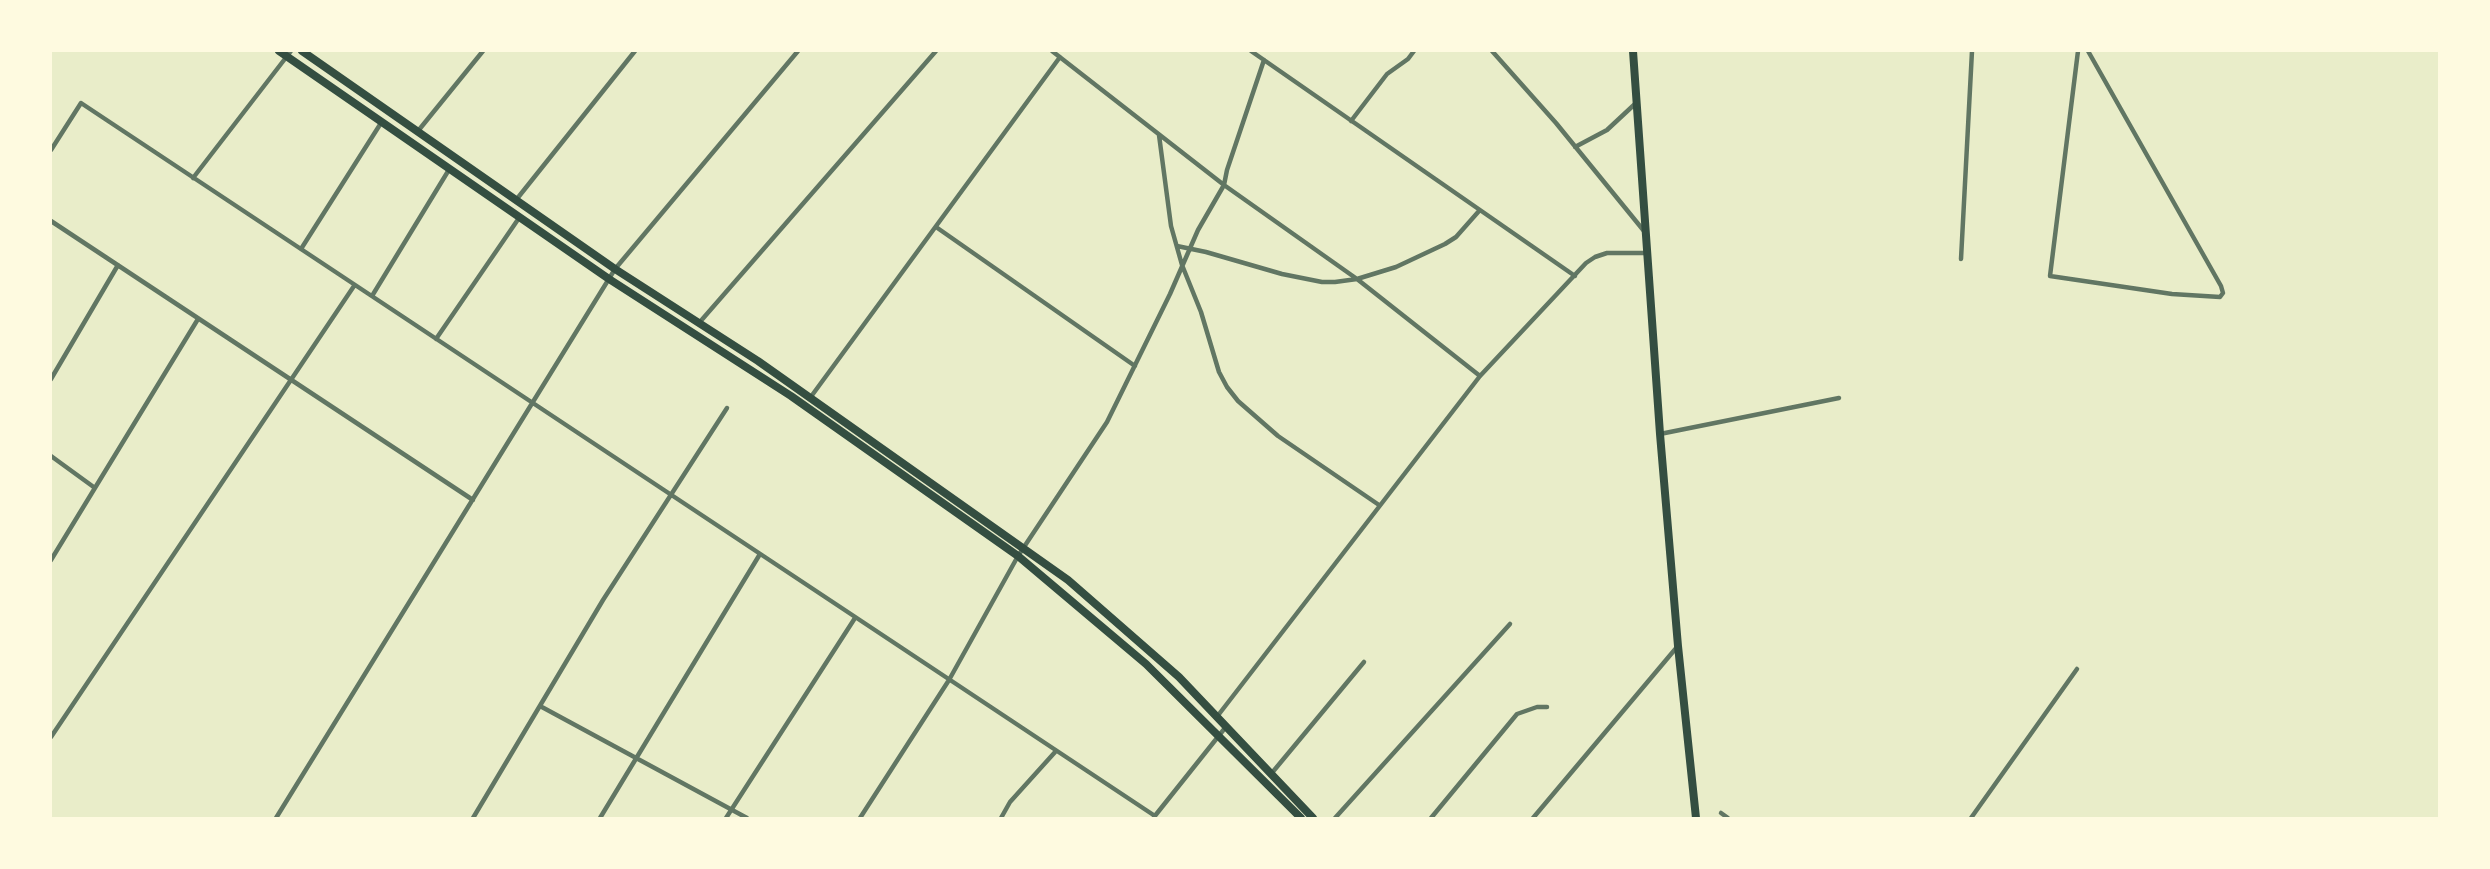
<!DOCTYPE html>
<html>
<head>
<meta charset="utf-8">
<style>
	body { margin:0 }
	#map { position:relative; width:2490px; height:869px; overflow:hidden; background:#e9edc9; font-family:"Noto Sans",sans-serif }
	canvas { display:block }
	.frame { position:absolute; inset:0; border:52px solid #fefae0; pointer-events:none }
</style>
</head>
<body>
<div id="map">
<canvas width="2490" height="869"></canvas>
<div class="frame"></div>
</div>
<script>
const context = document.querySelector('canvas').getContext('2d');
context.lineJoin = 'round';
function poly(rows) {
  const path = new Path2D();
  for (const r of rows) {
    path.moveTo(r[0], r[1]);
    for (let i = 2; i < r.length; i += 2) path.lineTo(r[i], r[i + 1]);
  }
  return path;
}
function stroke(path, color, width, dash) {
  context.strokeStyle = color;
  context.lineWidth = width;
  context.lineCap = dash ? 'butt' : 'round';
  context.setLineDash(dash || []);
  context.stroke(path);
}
const minor = poly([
	[1052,51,1224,185,1357,279,1480,376],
	[1251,51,1575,276],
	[1492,51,1556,123,1644,231],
	[2078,51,2050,276,2172,294,2220,297,2223,293,2221,286,2088,51],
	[1351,121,1387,74,1408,59,1414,51],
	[418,131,483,51],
	[1159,135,1171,226,1182,265,1201,312,1219,372,1227,387,1238,401,1278,436,1379,505],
	[1575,147,1607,130,1636,103],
	[51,150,81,103,1155,816],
	[193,178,291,51],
	[516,200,635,51],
	[51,221,473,500],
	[936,227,1135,366],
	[1177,246,1206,252,1282,274,1322,282,1335,282,1357,279,1396,267,1445,244,1456,237,1479,211],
	[301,249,381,123],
	[1961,259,1972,51],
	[372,296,450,168],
	[699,323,936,51],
	[436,339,519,218],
	[51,379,118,265],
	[810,398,1060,57],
	[1660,434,1839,398],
	[51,456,95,488],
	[51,560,198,319],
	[540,706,747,818],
	[1216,718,1480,376,1586,263,1595,257,1607,253,1647,253],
	[51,737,354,286],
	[1271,774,1364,662],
	[1721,813,1728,818],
	[1154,817,1225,728],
	[276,818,615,269,798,51],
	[473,818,603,600,727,408],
	[600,818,760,554],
	[726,818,855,618],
	[860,818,949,680,1018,556,1107,422,1170,294,1198,230,1224,185,1227,170,1264,60],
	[1001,818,1010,802,1056,751],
	[1335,818,1510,624],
	[1431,818,1517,714,1537,707,1547,707],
	[1533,818,1677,647],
	[1971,818,2077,669]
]);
const primary = poly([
	[279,51,609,279,791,396,1018,556,1146,664,1301,818],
	[302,51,615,269,758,361,1068,580,1179,677,1313,818],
	[1633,51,1660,434,1678,646,1696,818]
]);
stroke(minor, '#617663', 4.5);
stroke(primary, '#344e41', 8);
</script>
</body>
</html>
